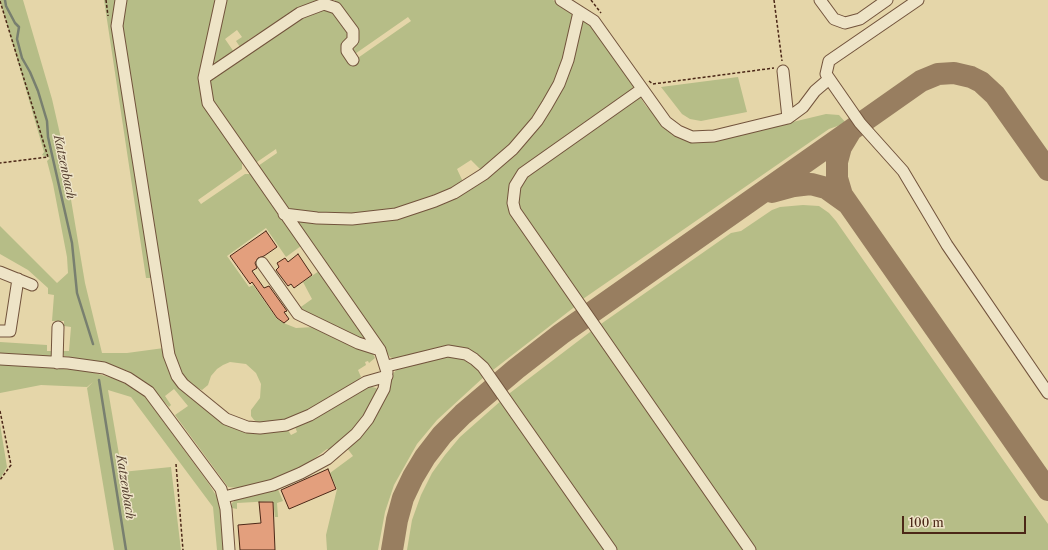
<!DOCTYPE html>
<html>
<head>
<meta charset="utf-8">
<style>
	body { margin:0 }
	#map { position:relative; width:1048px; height:550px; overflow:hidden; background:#e5d6a9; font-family:"Libre Caslon Text",serif }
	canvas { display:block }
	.scale { position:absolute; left:902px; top:516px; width:124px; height:18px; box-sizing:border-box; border:2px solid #4b2717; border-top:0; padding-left:5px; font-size:12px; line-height:14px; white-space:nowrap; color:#4b2717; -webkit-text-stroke:3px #eee4c7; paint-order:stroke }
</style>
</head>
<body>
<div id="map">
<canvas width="1048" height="550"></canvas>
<div class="scale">100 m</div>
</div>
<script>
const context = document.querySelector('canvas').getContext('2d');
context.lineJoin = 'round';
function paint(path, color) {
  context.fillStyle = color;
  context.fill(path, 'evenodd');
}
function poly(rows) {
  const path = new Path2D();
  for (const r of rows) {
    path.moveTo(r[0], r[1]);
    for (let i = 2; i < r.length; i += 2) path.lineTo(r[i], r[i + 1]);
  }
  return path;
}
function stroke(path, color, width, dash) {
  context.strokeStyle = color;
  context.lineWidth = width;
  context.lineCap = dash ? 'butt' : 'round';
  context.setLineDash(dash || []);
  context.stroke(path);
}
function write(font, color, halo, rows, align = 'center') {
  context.font = font + ' "Libre Caslon Text",serif';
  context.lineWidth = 3;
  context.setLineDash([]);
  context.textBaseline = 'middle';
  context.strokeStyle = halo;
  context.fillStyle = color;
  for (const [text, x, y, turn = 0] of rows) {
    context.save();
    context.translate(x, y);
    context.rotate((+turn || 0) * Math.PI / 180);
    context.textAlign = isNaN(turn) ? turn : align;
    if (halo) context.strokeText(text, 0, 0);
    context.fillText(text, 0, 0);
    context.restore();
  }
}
const green = poly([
	[0,0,23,0,52,99,60,134,85,283,102,353,127,353,164,348,173,373,241,431,243,429,286,427,291,435,297,432,294,424,368,386,376,388,378,390,359,424,331,450,327,449,303,467,274,479,238,488,228,487,175,415,188,406,174,389,165,396,171,405,169,407,149,385,128,371,105,363,64,356,63,351,69,351,71,327,64,326,64,321,52,321,54,295,48,294,48,288,28,270,0,254,0,226,57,283,68,273,67,257,53,184,47,161,50,158,42,155,44,152],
	[104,0,119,0,153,278,146,278],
	[123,0,214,0,215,6,201,86,242,161,242,169,198,200,201,204,245,174,251,174,301,246,286,257,266,228,227,256,249,287,253,285,277,319,286,324,296,328,314,327,372,352,375,358,369,363,368,361,365,362,366,365,358,370,361,377,353,385,293,419,261,424,254,420,251,416,251,410,260,398,261,384,256,373,246,364,230,362,223,365,217,369,211,376,208,385,202,390,184,382,175,366,119,22],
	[224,0,317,0,267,33,264,30,248,40,249,43,243,47,240,47,236,41,242,37,237,30,225,39,234,52,216,65,212,59],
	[335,0,553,0,572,12,575,20,556,79,546,99,518,139,484,170,480,169,471,160,457,169,464,184,437,197,397,210,354,216,305,213,287,208,258,168,258,166,277,153,276,149,257,162,254,162,215,106,210,94,209,83,211,77,300,15,301,17,326,7,334,10,351,33,352,37,345,47,345,52,352,62,411,21,408,17,352,56,349,49,356,37,356,33,339,9,333,4],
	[583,22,587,22,597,31,635,86,634,89,535,160,511,201,577,305,493,370,466,350,394,359,390,357,298,224,298,221,329,222,447,200,539,124,581,23],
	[738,77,747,112,701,121,690,119,682,114,661,87],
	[638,94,646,106,668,129,726,138,826,114,839,115,846,123,829,129,580,301,518,210,520,182],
	[803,205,819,206,829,213,836,221,1048,524,1048,550,754,550,598,326,731,233,741,231,772,210,780,207],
	[319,271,369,340,365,342,298,309,312,299,303,282],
	[594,329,748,550,613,550,506,396],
	[0,342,47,345,47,351,54,351,51,356,47,357,0,354],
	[448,354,465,356,486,375,437,420,417,444,394,485,385,512,378,550,327,550,326,535,337,489,330,473,353,456,347,448,391,376,399,367],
	[0,364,88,371,119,380,143,394,209,484,217,497,220,509,224,550,217,550,213,507,131,397,108,390,122,472,171,467,181,550,114,550,87,388,93,382,87,387,41,385,0,393],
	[503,399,608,550,407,550,412,520,421,495,432,473,445,455,460,437],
	[0,424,7,467,0,479],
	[277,487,283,501,277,503,278,517,275,517,273,501,237,503,237,509,232,508,232,503,237,499]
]);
const stream = poly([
	[5,0,6,6,15,23,19,27,17,39,22,58,30,72,38,91,47,121,48,137,72,243,77,293,93,344],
	[99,380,126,550]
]);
const taxiway = poly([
	[850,132,841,147,837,162,837,178,842,195,1048,490],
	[772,192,794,186,811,184,826,188,847,203],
	[392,550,397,520,403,498,413,477,425,457,442,435,463,414,516,369,561,334,921,81,938,74,954,73,971,77,981,82,995,95,1048,170]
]);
const building = poly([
	[266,231,277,247,264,256,258,258,255,263,257,268,252,271,264,288,269,286,287,311,284,312,289,319,284,323,277,318,252,282,250,284,230,256,266,231],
	[298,254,312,275,294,288,291,284,288,286,276,270,279,267,277,263,285,258,288,262,298,254],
	[328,469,336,489,289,509,281,490,328,469],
	[259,502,273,502,275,550,240,550,238,525,261,523,259,502]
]);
const path = poly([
	[106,0,108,16],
	[591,0,601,13],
	[774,0,782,61],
	[0,1,48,157,0,163],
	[649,81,653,84,774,68],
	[0,411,11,465,0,480],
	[176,464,183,550]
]);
const minor = poly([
	[121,0,117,26,169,355,177,376,183,384,226,419,247,427,260,428,286,425,310,415,366,382,387,376],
	[221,0,204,78,208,103,380,350,387,372,384,389,368,419,356,434,327,459,301,473,273,485,224,497],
	[561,0,594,21,666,122,678,131,692,137,714,136,788,118,803,107,815,91,829,79],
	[820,0,834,19,845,23,860,19,887,0],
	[918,0,829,61,826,74,860,123,903,171,947,245,1048,393],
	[783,71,788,118],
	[204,78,300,13,324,4,336,8,353,31,353,40,347,46,347,51,353,60],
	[642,89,523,173,515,186,513,203,515,211,750,550],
	[284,214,317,218,352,219,396,214,435,201,454,193,484,174,513,149,537,121,547,105,559,84,568,60,579,12],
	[262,263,298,314,358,343,380,350],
	[0,272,32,285],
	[0,331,10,331,18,279],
	[0,359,68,363,104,368,128,378,149,392,221,489,226,509,229,550],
	[57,363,58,327],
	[387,366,448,351,466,354,474,359,483,367,611,550]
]);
const waterNames = [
	["Katzenbach",64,167,78],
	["Katzenbach",125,487,81]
];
paint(green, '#b6bd87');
stroke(stream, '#787f6f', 2.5);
stroke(taxiway, '#987e60', 22);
paint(building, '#e39f7d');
stroke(building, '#4b2717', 1);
stroke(minor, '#72533c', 13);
stroke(path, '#4b2717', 1.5, [3, 2]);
stroke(minor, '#eee4c7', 11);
write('italic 12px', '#5a4434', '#eee4c7', waterNames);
</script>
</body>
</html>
